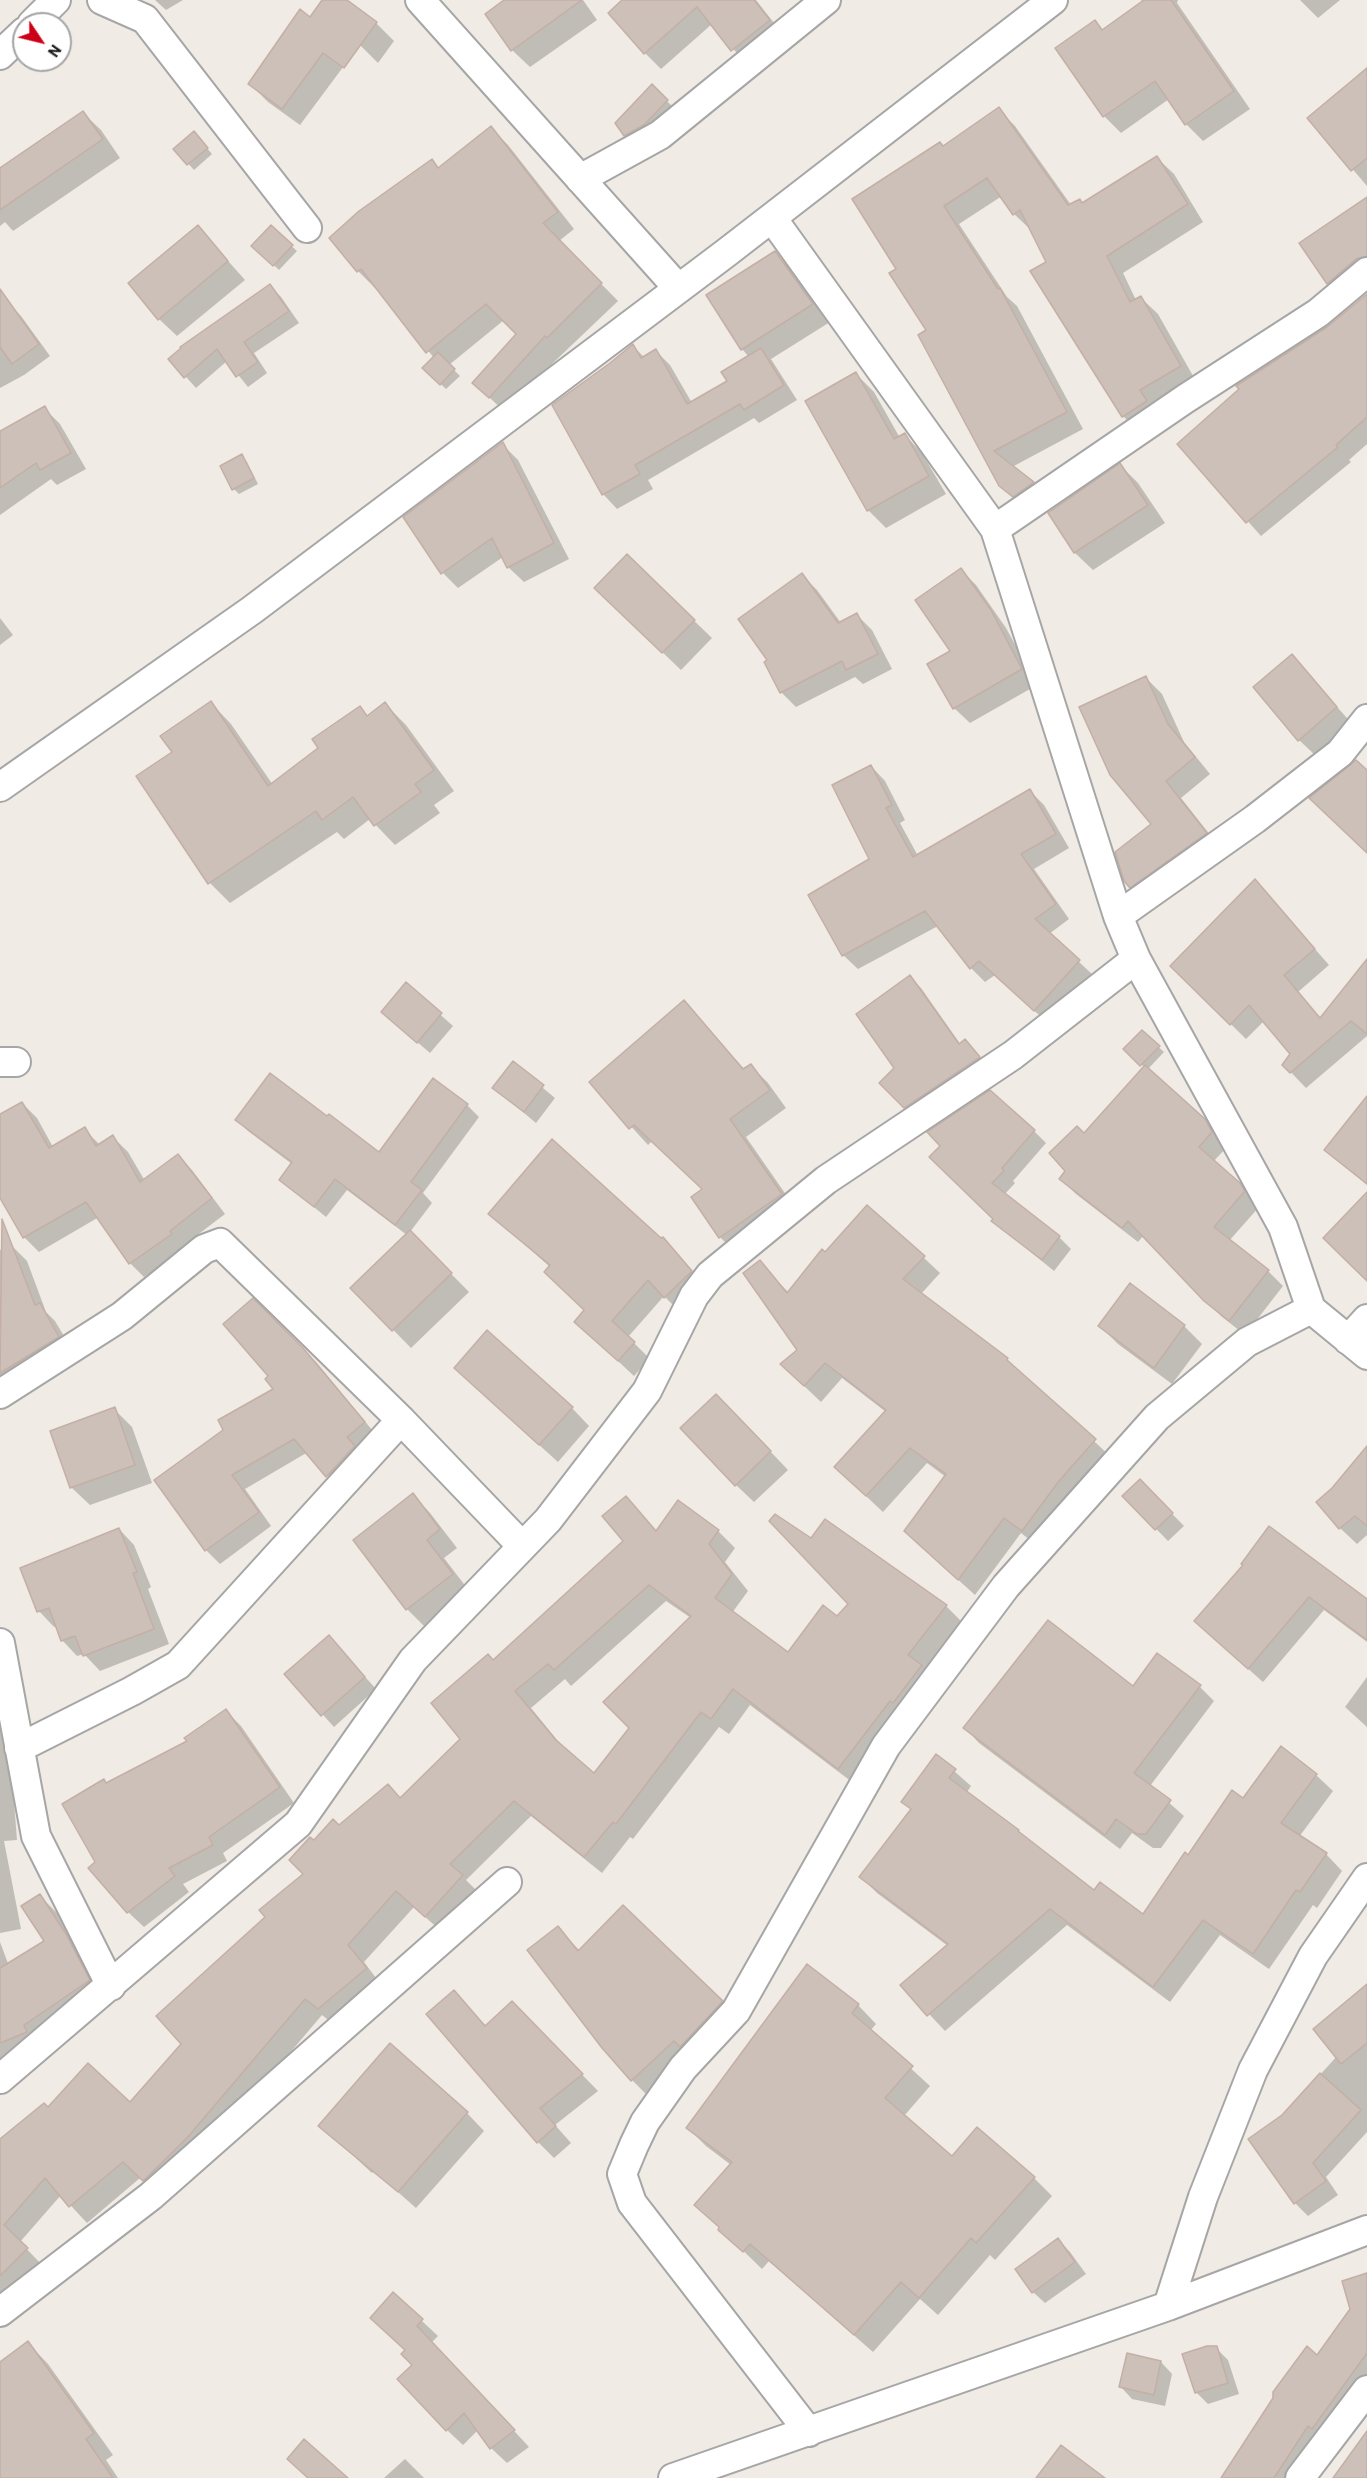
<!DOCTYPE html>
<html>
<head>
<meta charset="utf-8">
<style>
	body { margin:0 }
	#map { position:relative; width:1367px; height:2478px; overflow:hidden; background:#f0ebe4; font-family:Barlow,sans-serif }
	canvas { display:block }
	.north { position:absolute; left:12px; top:12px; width:60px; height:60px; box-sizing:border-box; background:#fff; border:2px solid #a5a5a5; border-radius:50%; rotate:125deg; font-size:16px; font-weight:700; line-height:24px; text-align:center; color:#1f1f1f }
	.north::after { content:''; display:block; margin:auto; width:21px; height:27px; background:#cd0018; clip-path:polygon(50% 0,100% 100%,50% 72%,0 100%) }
</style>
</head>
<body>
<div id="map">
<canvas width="1367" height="2478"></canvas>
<div class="north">N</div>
</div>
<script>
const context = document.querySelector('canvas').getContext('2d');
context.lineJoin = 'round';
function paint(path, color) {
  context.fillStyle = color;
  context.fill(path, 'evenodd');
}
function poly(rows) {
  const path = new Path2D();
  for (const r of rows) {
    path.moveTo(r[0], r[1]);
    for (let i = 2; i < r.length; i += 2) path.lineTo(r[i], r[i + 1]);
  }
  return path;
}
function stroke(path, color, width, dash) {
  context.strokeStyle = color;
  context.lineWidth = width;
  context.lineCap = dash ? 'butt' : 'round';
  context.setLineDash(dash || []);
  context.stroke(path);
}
const shadow = poly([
	[155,0,183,0,166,10],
	[336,0,344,0,376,23,394,41,378,63,361,46],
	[507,0,583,0,597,20,530,67,512,50],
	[624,0,756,0,785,37,748,66,712,24,661,69,645,53],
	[1141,0,1178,0,1177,3,1250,109,1203,141,1186,124,1169,99,1121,133,1104,116,1095,22,1103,30,1143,3],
	[1300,0,1340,0,1318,18],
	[300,11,352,55,300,125,268,102,250,84],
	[1367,67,1367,186,1309,118],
	[652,87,672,106,650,130,631,140,625,135],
	[998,109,1015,126,1071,205,1083,204,1157,158,1174,174,1203,222,1123,273,1136,300,1141,298,1158,314,1197,383,1140,433,1123,416,1031,230,1014,214,1002,196,959,224,1007,297,1017,306,1083,429,1012,467,1050,500,1018,503,1000,485,898,269,943,148],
	[83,113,101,130,120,158,13,231,5,222,0,226,0,170],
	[491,128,508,145,574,229,559,241,618,301,553,363,507,414,474,383,518,334,504,320,449,365,460,376,446,389,424,368,434,358,377,286,375,288,358,271,432,161,439,168],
	[199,139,212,154,194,170,175,149],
	[1367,210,1367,276,1342,297,1328,283],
	[198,227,245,280,177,336,159,319],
	[271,227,297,251,279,270,254,246],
	[775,253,793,271,830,322,771,359,797,400,759,423,754,418,648,480,653,489,617,509,603,494,611,364,633,346,645,358,656,351,670,365,692,403,729,381,749,357,742,349],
	[270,286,281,297,299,323,254,353,267,373,248,387,227,361,196,388,170,359],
	[1367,295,1367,444,1349,460,1351,462,1261,536,1179,444],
	[9,304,21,316,50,356,24,375,0,388,0,311],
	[856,374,874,392,900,438,905,435,922,453,946,494,886,528,868,510],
	[44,408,60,424,86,469,57,485,51,479,0,515,0,433],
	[502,444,518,460,569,559,524,582,508,567,503,557,458,588,443,573],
	[241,456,247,462,258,484,239,494,234,489],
	[1120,465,1138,483,1165,523,1093,570,1075,553,1050,513],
	[627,556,712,638,681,670,614,606],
	[961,570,976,585,1006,628,1037,685,970,723,954,708,952,651],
	[802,575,817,590,841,623,857,615,872,630,892,669,863,684,855,677,796,707,781,692,769,660],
	[0,618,13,635,0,645],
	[1292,656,1354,726,1317,757,1299,740],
	[1145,677,1162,694,1184,742,1210,774,1181,798,1222,850,1147,903,1131,887,1153,824],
	[211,703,231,724,273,785,320,748,359,708,368,717,385,704,406,725,454,791,434,805,440,813,395,845,370,819,344,839,337,832,230,903,210,883,138,776,174,752],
	[871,766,885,781,905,820,900,823,918,856,1030,791,1044,805,1069,848,1034,869,1069,919,1049,934,1093,975,1049,1024,995,975,985,982,971,968,938,926,858,969,843,955,871,860],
	[1255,881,1329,965,1298,992,1321,1019,1367,971,1367,1036,1306,1088,1284,1065,1292,1054,1264,1021,1246,1039,1172,966],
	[910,977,921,988,961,1045,976,1053,990,1069,916,1119,881,1083,896,1068],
	[406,984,453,1026,430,1053,395,1023],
	[684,1002,745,1070,751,1066,768,1083,786,1108,746,1137,798,1212,737,1254,720,1237,704,1190,652,1141,648,1145,591,1082],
	[1142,1032,1164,1052,1148,1069,1219,1135,1226,1148,1213,1162,1239,1184,1259,1207,1229,1241,1268,1271,1283,1286,1245,1335,1221,1316,1144,1235,1138,1242,1076,1194,1061,1179,1084,1135,1145,1068,1126,1049],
	[513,1063,555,1098,536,1123,494,1088],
	[22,1103,37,1118,53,1147,84,1129,100,1145,113,1137,128,1152,145,1181,178,1156,192,1170,225,1214,183,1246,185,1249,144,1277,130,1263,99,1217,39,1252,24,1237,0,1195,0,1116],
	[467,1105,479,1117,423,1193,432,1203,410,1232,469,1292,411,1348,352,1288,407,1235,347,1190,326,1217,281,1180,292,1164,248,1131,236,1120,380,1154],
	[1367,1115,1367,1185,1326,1150],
	[1034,1131,1046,1143,1013,1181,1015,1183,1004,1195,1059,1237,1071,1249,1054,1271,993,1221,995,1219,942,1146],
	[490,1214,663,1239,707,1288,681,1313,664,1296,628,1337,650,1359,634,1376,576,1322,586,1311,550,1267],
	[11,1245,27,1261,46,1312,55,1321,74,1353,0,1397,0,1250],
	[825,1254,923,1257,940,1273,921,1294,1007,1360,1111,1457,1039,1547,1021,1533,975,1595,922,1547,946,1477,927,1463,883,1512,852,1483,886,1412,842,1378,821,1402,782,1365,799,1351,759,1262,789,1293],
	[1130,1286,1184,1326,1202,1344,1172,1384,1118,1344,1100,1326],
	[253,1300,317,1363,377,1436,341,1490,308,1452,245,1489,271,1526,220,1564,206,1550,225,1430,275,1389],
	[474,1386,572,1408,589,1426,558,1462],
	[114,1409,132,1427,152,1483,90,1505,72,1488,52,1431],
	[734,1413,788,1470,754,1502,736,1485],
	[1367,1449,1367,1535,1357,1544,1340,1528,1333,1489],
	[1140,1481,1184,1526,1168,1541,1124,1496],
	[413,1495,430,1513,457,1548,444,1558,470,1592,425,1627,407,1609,355,1541],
	[626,1498,657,1532,678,1502,718,1531,735,1548,725,1562,748,1591,732,1613,788,1654,837,1618,850,1604,812,1540,946,1606,962,1622,856,1785,750,1705,729,1734,719,1727,633,1839,630,1837,602,1873,531,1816,466,1880,478,1892,442,1932,414,1907,364,1962,382,1986,335,2025,322,2015,203,2155,160,2197,140,2178,87,2223,61,2195,20,2242,43,2266,0,2306,0,2141,48,2109,130,2105,183,2044,267,1918,305,1874,314,1843,339,1827,388,1786,402,1799,462,1739,493,1661,626,1542],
	[666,1601,691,1618,631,1728,595,1775,566,1751,531,1708,565,1679,571,1686],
	[119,1529,134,1545,151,1587,148,1589,169,1644,100,1671,84,1654,77,1656,62,1640,57,1626,54,1627,39,1611],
	[1245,1566,1367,1601,1367,1642,1324,1610,1263,1682,1210,1635],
	[340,1649,376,1689,334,1727,286,1674],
	[1367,1677,1367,1727,1345,1707],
	[1200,1687,1214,1701,1150,1786,1184,1816,1161,1848,1153,1848,1132,1833,1120,1849,979,1743,965,1728,1133,1688],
	[226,1711,241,1726,294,1803,223,1853,227,1861,183,1884,189,1892,144,1927,128,1912,107,1785,189,1742],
	[0,1717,8,1725,17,1840,4,1841,21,1929,0,1933],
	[937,1756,971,1786,967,1792,1018,1831,1030,1843,1094,1892,1144,1916,1189,1857,1244,1800,1316,1775,1333,1791,1299,1837,1326,1854,1342,1871,1317,1908,1313,1905,1269,1969,1220,1935,1170,2002,1067,1925,945,2031,902,1985,948,1946,877,1893,861,1877,912,1810,903,1801],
	[40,1896,56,1912,83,1952,105,1998,0,2066,0,1942,9,1966,46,1941],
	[558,1928,580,1951,721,2002,738,2019,649,2097,632,2080],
	[1367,1986,1367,2132,1326,2177,1338,2195,1308,2216,1295,2203,1283,2116,1337,2056],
	[454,1992,487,2027,528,2019,598,2091,555,2125,571,2143,554,2158,538,2142],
	[858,2005,876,2024,870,2031,930,2086,904,2116,952,2158,1034,2178,1052,2196,995,2260,990,2255,938,2315,920,2299,873,2352,769,2261,762,2269,696,2205,731,2165,706,2146,688,2128],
	[467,2113,484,2131,416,2208,374,2171,372,2173,320,2125],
	[1058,2240,1070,2252,1086,2274,1045,2303,1033,2292],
	[393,2294,438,2336,432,2342,529,2447,507,2463,491,2448,478,2430,463,2445,447,2430,414,2365],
	[1367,2332,1367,2393,1302,2478,1223,2478,1317,2357],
	[28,2343,48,2364,113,2455,106,2460,118,2478,0,2478,0,2364],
	[1216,2348,1228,2360,1239,2394,1208,2404,1196,2392],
	[1161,2362,1172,2374,1165,2406,1132,2399,1121,2387],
	[405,2459,424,2478,384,2478]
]);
const building = poly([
	[322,0,347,0,377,22,344,68,323,53,282,109,248,84,300,9,310,17,322,0],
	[504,0,582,0,511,51,485,14,504,0],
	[622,0,754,0,770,20,731,51,697,7,644,54,608,13,622,0],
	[1144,0,1171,0,1234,91,1185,125,1155,81,1103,117,1055,48,1095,20,1102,30,1144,0],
	[1367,68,1367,158,1351,171,1307,118,1367,68],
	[652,84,668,100,644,125,624,136,615,123,652,84],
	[999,107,1068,205,1080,199,1082,203,1157,156,1188,204,1107,256,1130,302,1141,296,1181,366,1140,390,1147,401,1122,417,1030,271,1046,262,1020,210,1013,215,987,178,944,206,998,289,1000,288,1067,412,994,451,1034,482,1013,497,999,486,918,335,926,330,889,273,896,269,852,199,940,142,943,146,999,107],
	[83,111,103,139,0,210,0,168,83,111],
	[491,126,558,212,543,223,602,283,547,338,545,336,489,398,472,383,516,334,486,304,426,353,361,269,357,272,329,238,359,211,432,159,438,168,491,126],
	[194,131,208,148,187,165,173,149,194,131],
	[1367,197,1367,256,1356,259,1327,284,1299,243,1367,197],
	[198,225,228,261,158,320,128,283,198,225],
	[271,225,293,245,273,266,251,246,271,225],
	[775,251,813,304,741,350,706,295,775,251],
	[270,284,289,311,244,342,258,362,236,377,217,349,184,378,168,359,181,348,180,347,270,284],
	[0,289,39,344,12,364,0,347,0,289],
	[1367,294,1367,417,1336,445,1338,447,1246,523,1177,444,1239,389,1236,386,1327,327,1367,294],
	[633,344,641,358,656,349,687,404,727,381,721,372,761,348,784,385,744,410,740,404,635,465,640,474,602,495,552,405,610,363,633,344],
	[438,352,455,369,440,385,422,368,438,352],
	[856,372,894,439,905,433,929,476,867,511,805,401,856,372],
	[45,406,71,453,40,470,36,463,0,488,0,431,45,406],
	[503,442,554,543,507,568,492,538,441,574,403,517,503,442],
	[242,454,254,478,232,490,220,466,242,454],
	[1120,463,1148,505,1074,553,1048,513,1120,463],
	[627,554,695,620,662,653,594,588,627,554],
	[961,568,991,610,1022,669,953,709,927,664,950,651,915,600,961,568],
	[802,573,838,623,857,613,878,654,846,670,842,661,780,693,764,662,767,660,738,619,802,573],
	[1292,654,1337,707,1298,741,1253,687,1292,654],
	[1146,676,1168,724,1195,757,1166,781,1207,833,1130,888,1124,881,1115,852,1151,824,1110,775,1079,707,1146,676],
	[211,701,268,786,318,748,312,739,360,706,367,716,385,702,434,770,415,784,421,792,374,826,353,797,322,820,316,811,208,884,136,776,172,752,160,736,211,701],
	[1356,760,1367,770,1367,853,1309,798,1356,760],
	[871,765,892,805,886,808,913,857,1030,789,1056,834,1021,854,1056,904,1035,919,1080,960,1034,1011,979,961,970,969,925,911,842,956,808,895,869,859,832,785,871,765],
	[1255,879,1315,949,1284,975,1320,1018,1367,959,1367,1034,1351,1021,1290,1073,1282,1065,1290,1054,1249,1005,1230,1025,1170,966,1255,879],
	[910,975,959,1044,965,1039,980,1057,904,1108,879,1083,894,1068,856,1014,910,975],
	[406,982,442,1013,417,1043,381,1012,406,982],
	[684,1000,743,1069,751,1064,770,1090,730,1119,782,1194,719,1238,691,1197,702,1189,634,1125,629,1129,589,1082,684,1000],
	[1142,1030,1160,1046,1140,1066,1123,1049,1142,1030],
	[513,1061,544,1085,524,1112,492,1088,513,1061],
	[1145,1065,1205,1119,1212,1132,1199,1147,1240,1183,1245,1191,1214,1227,1269,1270,1229,1321,1204,1301,1128,1221,1122,1228,1059,1179,1065,1171,1049,1153,1077,1126,1084,1133,1145,1065],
	[270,1073,327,1116,329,1114,379,1152,433,1078,468,1104,411,1182,422,1190,395,1225,335,1179,314,1207,279,1180,292,1162,235,1120,270,1073],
	[990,1090,1035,1130,1002,1168,1004,1171,992,1183,1060,1236,1042,1260,991,1221,993,1219,929,1157,940,1146,927,1132,990,1090],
	[1367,1096,1367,1184,1324,1150,1367,1096],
	[22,1102,49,1148,85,1127,96,1146,113,1135,140,1182,178,1154,212,1198,170,1231,172,1234,129,1264,86,1202,23,1238,0,1198,0,1114,22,1102],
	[552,1139,661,1238,663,1237,692,1271,664,1298,648,1280,612,1321,635,1342,618,1361,574,1322,584,1310,544,1272,550,1265,488,1214,552,1139],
	[1367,1192,1367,1281,1323,1238,1367,1192],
	[867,1205,925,1256,903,1279,1008,1358,1007,1360,1096,1439,1059,1481,1022,1531,1004,1518,958,1580,904,1531,946,1474,910,1448,866,1496,834,1467,886,1410,825,1363,804,1386,780,1364,797,1350,743,1273,760,1260,787,1293,822,1249,825,1252,867,1205],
	[2,1219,35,1305,40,1303,59,1337,0,1373,2,1219],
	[410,1230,452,1273,392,1331,350,1288,410,1230],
	[1130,1283,1185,1325,1154,1368,1098,1326,1130,1283],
	[253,1298,303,1348,365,1422,347,1437,355,1446,326,1477,294,1439,232,1475,259,1512,205,1551,154,1480,223,1430,218,1420,273,1389,265,1379,268,1376,223,1324,253,1298],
	[487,1330,573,1407,539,1445,454,1368,487,1330],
	[716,1394,771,1451,735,1486,680,1428,716,1394],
	[115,1407,135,1465,70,1488,50,1431,115,1407],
	[1367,1446,1367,1526,1355,1516,1339,1529,1316,1502,1332,1488,1367,1446],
	[1140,1479,1173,1513,1155,1530,1122,1496,1140,1479],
	[413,1493,440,1529,427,1540,453,1574,406,1610,353,1540,413,1493],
	[626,1496,656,1531,678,1500,719,1530,709,1544,732,1574,715,1598,788,1652,823,1605,837,1616,848,1604,769,1521,775,1514,811,1538,825,1519,947,1605,908,1655,922,1665,893,1703,890,1701,838,1769,733,1689,711,1719,701,1712,616,1824,613,1822,584,1857,514,1801,450,1864,463,1875,425,1917,396,1891,348,1945,367,1968,318,2009,305,1999,187,2138,143,2181,123,2162,69,2207,45,2178,4,2225,28,2248,0,2276,0,2139,44,2103,48,2107,88,2063,130,2102,181,2044,156,2016,265,1917,259,1910,303,1874,289,1860,310,1837,314,1840,333,1819,339,1825,388,1784,400,1798,460,1739,431,1703,488,1654,493,1660,623,1541,602,1516,626,1496],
	[649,1585,691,1616,603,1702,629,1728,594,1773,556,1740,515,1691,548,1664,554,1670,649,1585],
	[1269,1526,1367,1599,1367,1640,1309,1597,1248,1669,1194,1621,1243,1565,1241,1564,1269,1526],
	[119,1528,137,1572,133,1573,154,1629,83,1656,75,1636,61,1641,49,1608,37,1612,20,1568,119,1528],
	[1048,1620,1133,1686,1157,1653,1201,1685,1134,1773,1171,1800,1146,1834,1137,1834,1116,1819,1105,1835,963,1728,1048,1620],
	[329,1635,365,1677,321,1716,284,1674,329,1635],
	[226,1709,280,1787,209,1837,213,1845,169,1868,175,1876,127,1913,88,1868,95,1862,62,1804,104,1779,106,1783,187,1741,184,1738,226,1709],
	[1281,1746,1317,1774,1281,1823,1327,1853,1300,1892,1296,1890,1253,1954,1203,1920,1153,1987,1050,1909,927,2016,900,1985,948,1944,859,1877,911,1809,901,1802,936,1754,956,1769,949,1778,1019,1830,1018,1831,1094,1890,1100,1882,1143,1914,1185,1852,1188,1855,1232,1790,1243,1798,1281,1746],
	[40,1894,66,1934,90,1980,24,2025,27,2032,0,2043,0,1968,44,1941,21,1906,40,1894],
	[623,1905,723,2001,680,2047,674,2041,631,2081,602,2048,527,1950,558,1926,578,1951,623,1905],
	[807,1964,859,2004,852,2013,913,2066,885,2098,952,2156,977,2127,1035,2177,976,2243,971,2238,919,2298,901,2282,854,2335,750,2244,743,2252,718,2230,719,2227,694,2205,732,2162,686,2128,807,1964],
	[1367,1984,1367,2043,1341,2064,1313,2029,1367,1984],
	[454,1990,485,2026,512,2001,583,2074,540,2108,556,2126,537,2143,426,2014,454,1990],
	[390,2043,468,2112,398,2192,318,2126,390,2043],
	[1320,2073,1361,2110,1313,2163,1326,2181,1294,2204,1248,2139,1282,2115,1320,2073],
	[1058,2238,1075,2262,1032,2293,1015,2269,1058,2238],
	[1367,2273,1367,2353,1312,2429,1308,2426,1274,2478,1221,2478,1273,2398,1273,2392,1307,2346,1317,2355,1350,2309,1342,2281,1367,2273],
	[393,2292,423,2319,417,2326,515,2430,490,2449,464,2413,446,2431,397,2379,412,2365,401,2354,405,2350,370,2318,393,2292],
	[28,2341,94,2433,86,2439,113,2478,0,2478,0,2362,28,2341],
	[1207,2346,1217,2346,1228,2383,1195,2393,1182,2354,1207,2346],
	[1127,2353,1161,2361,1154,2395,1119,2387,1127,2353],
	[1367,2431,1367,2478,1333,2478,1367,2431],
	[304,2439,348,2478,308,2478,287,2459,304,2439],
	[1061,2445,1105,2478,1036,2478,1061,2445]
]);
const minor = poly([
	[102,0,145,19,307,228],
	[420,0,678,288],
	[32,24,56,0],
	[0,55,24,32],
	[580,179,660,135,826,0],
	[772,218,995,529,1118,916,1136,959,1283,1227,1311,1309,1367,1355],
	[995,529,1185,399,1318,313,1367,272],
	[0,787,252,610,726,253,1053,0],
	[1118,916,1255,819,1340,753,1367,719],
	[0,1062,16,1062],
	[1348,1340,1367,1319],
	[0,1394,122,1316,204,1249,220,1243,401,1420],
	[0,1643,36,1836,111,1986],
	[19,1748,132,1691,178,1665,401,1420,522,1546],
	[0,2079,298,1824,413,1660,548,1520,647,1391,694,1296,710,1275,826,1180,1013,1055,1136,959],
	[1168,2306,1203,2197,1253,2070,1313,1956,1367,1878],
	[0,2312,151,2196,507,1882],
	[809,2432,632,2203,622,2174,634,2145,645,2122,683,2068,736,2011,886,1746,1006,1586,1157,1417,1247,1342,1311,1309],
	[673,2478,1168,2306,1367,2230],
	[1300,2478,1367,2390]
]);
paint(shadow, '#0003');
paint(building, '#cdc0b9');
stroke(building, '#c4afa5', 1.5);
stroke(minor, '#a6a6a6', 32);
stroke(minor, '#fff', 28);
</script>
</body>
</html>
